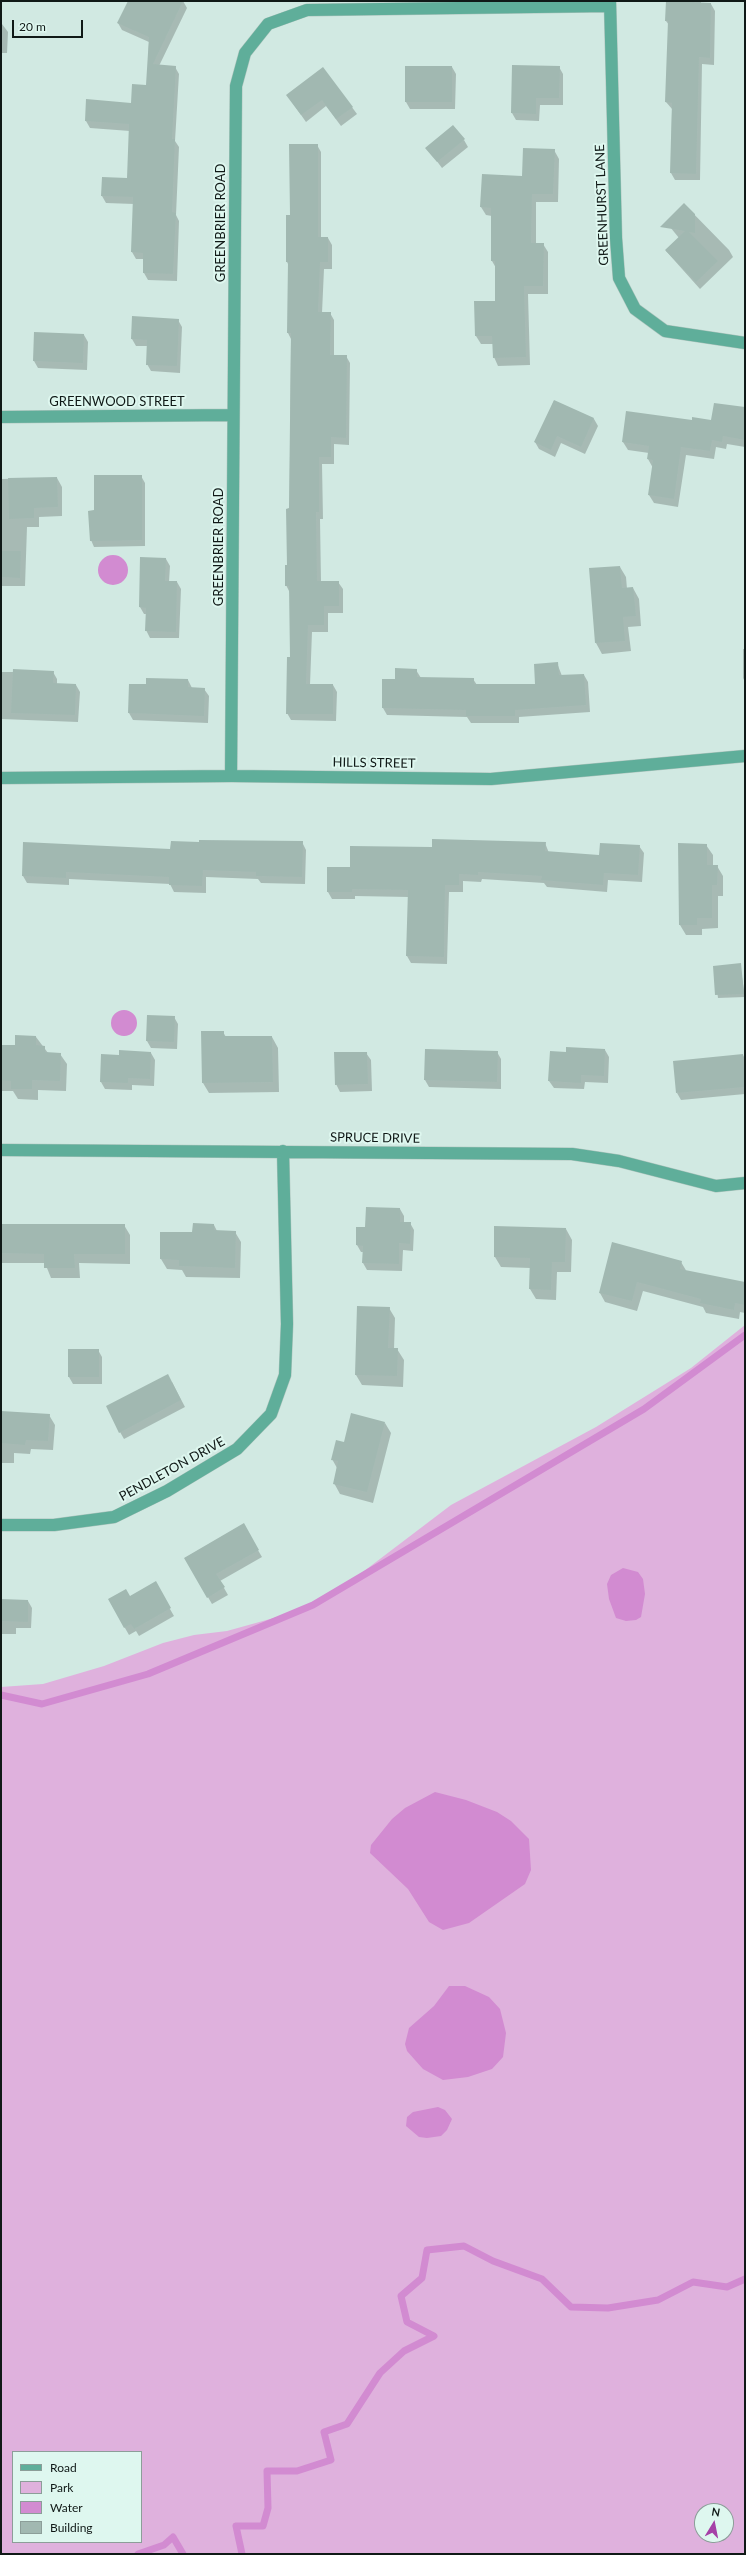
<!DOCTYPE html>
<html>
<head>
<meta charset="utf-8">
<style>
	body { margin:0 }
	#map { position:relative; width:746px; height:2555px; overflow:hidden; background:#d1e9e2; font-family:Lato,sans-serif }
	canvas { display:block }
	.frame { position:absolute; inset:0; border:2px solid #101917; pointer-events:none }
	.legend { position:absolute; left:12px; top:2451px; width:130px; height:92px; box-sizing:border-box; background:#def7ef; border:1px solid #8c9e99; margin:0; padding:5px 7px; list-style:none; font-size:12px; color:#101917 }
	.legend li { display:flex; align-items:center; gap:8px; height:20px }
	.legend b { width:20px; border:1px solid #8c9e99 }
	.north { position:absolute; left:694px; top:2503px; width:40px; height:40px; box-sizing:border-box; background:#def7ef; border:1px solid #8c9e99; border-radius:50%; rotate:10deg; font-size:11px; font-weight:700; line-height:16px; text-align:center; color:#101917 }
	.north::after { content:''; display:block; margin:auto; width:14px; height:18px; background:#a541a7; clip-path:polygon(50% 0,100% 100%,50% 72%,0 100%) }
	.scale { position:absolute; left:12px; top:20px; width:71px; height:18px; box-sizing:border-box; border:2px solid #101917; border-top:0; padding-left:5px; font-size:12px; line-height:14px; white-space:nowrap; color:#101917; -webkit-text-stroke:3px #def7ef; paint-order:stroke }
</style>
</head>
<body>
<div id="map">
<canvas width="746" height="2555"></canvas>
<div class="frame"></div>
<ul class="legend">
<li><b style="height:5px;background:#5fae9a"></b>Road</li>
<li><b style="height:11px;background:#dfb1dd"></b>Park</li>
<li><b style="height:11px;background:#d28bd1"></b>Water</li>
<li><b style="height:11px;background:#a1b8b1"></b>Building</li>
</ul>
<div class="north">N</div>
<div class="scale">20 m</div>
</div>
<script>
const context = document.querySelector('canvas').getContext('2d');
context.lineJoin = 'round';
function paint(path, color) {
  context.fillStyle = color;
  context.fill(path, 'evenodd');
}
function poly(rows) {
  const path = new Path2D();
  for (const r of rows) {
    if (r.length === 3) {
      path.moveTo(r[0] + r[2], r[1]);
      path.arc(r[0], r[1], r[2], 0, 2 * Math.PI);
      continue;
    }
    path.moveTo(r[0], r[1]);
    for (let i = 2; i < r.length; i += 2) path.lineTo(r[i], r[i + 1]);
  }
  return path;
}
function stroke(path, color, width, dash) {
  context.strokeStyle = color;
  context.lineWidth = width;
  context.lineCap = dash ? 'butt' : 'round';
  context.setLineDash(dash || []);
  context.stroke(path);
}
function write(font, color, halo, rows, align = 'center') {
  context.font = font + ' Lato,sans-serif';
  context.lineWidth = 4;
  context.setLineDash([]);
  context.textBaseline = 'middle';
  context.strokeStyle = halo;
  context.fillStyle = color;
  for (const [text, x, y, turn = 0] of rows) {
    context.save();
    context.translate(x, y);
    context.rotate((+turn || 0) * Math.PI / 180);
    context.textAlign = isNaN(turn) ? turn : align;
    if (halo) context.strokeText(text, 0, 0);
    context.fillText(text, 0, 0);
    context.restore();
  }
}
const green = poly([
	[745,1325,745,2554,1,2554,1,1687,43,1684,104,1666,163,1643,194,1635,227,1631,288,1614,317,1602,347,1584,451,1505,596,1427,691,1368],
	[13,2452,141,2452,141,2542,13,2542],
	[702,2511,726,2511,726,2535,702,2535]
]);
const water = poly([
	[113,570,15],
	[124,1023,13],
	[623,1568,638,1572,643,1579,645,1594,641,1617,636,1620,626,1621,616,1618,609,1599,607,1584,611,1575],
	[435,1792,466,1800,497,1812,511,1821,529,1839,531,1870,525,1884,469,1923,443,1930,429,1922,408,1889,370,1853,371,1845,392,1819,405,1808],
	[449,1986,465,1986,489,1997,500,2009,506,2033,503,2057,492,2069,468,2077,443,2080,423,2069,407,2051,405,2044,409,2028,434,2006],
	[438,2107,445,2110,452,2119,447,2130,441,2136,427,2138,419,2137,406,2126,407,2117,413,2112]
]);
const shadow = poly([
	[129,1,183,1,187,8,159,66,175,67,179,74,175,141,179,147,176,215,179,221,177,281,148,280,144,273,144,259,136,259,132,252,134,204,106,203,102,196,128,179,130,131,90,128,86,121,132,104,147,86,149,42,122,30,118,23],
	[667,1,701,1,701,4,711,4,715,11,714,65,702,64,700,180,675,180,671,173,672,109,666,102,669,25,666,21],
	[1,18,2,24,8,32,7,53,1,53],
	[452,67,456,74,455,109,410,109,406,102],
	[559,67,563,74,563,105,540,105,539,121,516,120,512,113],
	[323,68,357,114,341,126,326,106,306,122,287,95],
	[464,140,468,147,442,168,427,148],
	[317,145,321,152,321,238,328,238,332,245,332,269,324,269,322,313,330,313,334,320,334,356,346,356,350,363,349,445,334,444,334,464,322,464,323,519,320,519,321,582,338,582,343,589,343,613,328,613,328,632,312,632,310,685,333,685,337,692,336,721,291,720,287,713,291,658,290,593,286,585,289,566,291,339,288,333,289,266,287,262,291,216],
	[554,150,559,159,558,202,536,202,536,244,543,244,548,252,548,294,528,294,530,365,498,366,494,357,493,344,481,344,476,336,496,302,496,268,492,261,492,216,486,215,481,207,523,177],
	[684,204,729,250,733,257,700,289,666,251,679,238,666,222],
	[178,320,182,327,180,373,151,371,147,364,148,346,136,346,132,339],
	[84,335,88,342,87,370,38,368,34,361],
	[554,401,594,419,598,426,585,454,561,443,555,457,539,449,535,442],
	[745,408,745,447,727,444,726,449,716,447,714,459,686,455,678,507,654,503,649,495,653,468,648,459,649,453,628,450,623,442,627,412,693,421,712,421],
	[141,476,145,483,145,546,94,547,91,540,95,511],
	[57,478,62,487,62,516,39,517,39,527,27,527,25,586,1,586,1,479],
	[141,558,166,559,170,566,169,582,177,582,181,589,179,638,150,638,146,630,147,614,144,614,140,607],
	[620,567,626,577,627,589,633,588,639,599,641,626,628,627,631,651,602,654,596,643],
	[743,649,745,649,745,682,743,678],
	[557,663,562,676,584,675,588,682,590,712,519,717,519,723,471,723,467,717,387,715,383,708,396,680,416,670,421,678,473,679,477,685,536,685],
	[1,672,53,672,57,679,57,684,76,685,80,692,78,722,1,719],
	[188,680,192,688,204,689,209,696,208,723,133,720,129,713,130,685,146,685],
	[302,842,306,850,305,884,261,883,258,879,206,877,206,893,174,892,170,884,69,879,69,885,27,883,23,876,24,843,171,850],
	[545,843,549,853,600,856,639,846,644,853,642,882,608,880,607,892,547,887,544,883,482,879,481,882,463,881,463,892,449,892,447,964,411,963,407,956,409,897,355,896,355,899,332,899,328,892,350,868,433,848],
	[706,845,713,855,713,866,717,866,723,876,723,896,718,896,718,928,702,929,702,935,686,935,680,925],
	[740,964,745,997,718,998,714,967],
	[174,1017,178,1024,177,1049,151,1048,147,1041],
	[223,1032,226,1037,272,1037,278,1048,279,1092,209,1093,203,1083],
	[36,1037,48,1053,60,1054,67,1064,66,1091,38,1090,38,1100,18,1099,13,1091,1,1091,1,1046,16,1046],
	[426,1050,497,1052,501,1059,501,1089,429,1087,425,1080],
	[605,1050,609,1057,608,1083,585,1082,584,1089,554,1088,549,1081,567,1053],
	[151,1053,155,1060,154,1086,132,1085,132,1090,105,1089,101,1082,120,1056],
	[366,1053,371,1060,372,1091,340,1092,336,1084],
	[743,1055,745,1059,745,1094,681,1100,677,1093],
	[400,1209,404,1216,404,1223,410,1223,414,1230,413,1251,403,1250,402,1271,367,1270,363,1263,364,1252,361,1252,357,1245,366,1228],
	[1,1224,124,1225,130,1235,130,1264,79,1263,80,1278,51,1278,45,1263,1,1263],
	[214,1225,217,1231,235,1232,241,1242,240,1278,186,1277,182,1270,167,1269,161,1259,193,1233],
	[566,1229,572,1240,571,1272,557,1272,556,1300,536,1299,530,1289,530,1268,501,1267,495,1257],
	[681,1262,687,1272,745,1283,745,1313,740,1312,739,1319,706,1313,703,1307,643,1291,637,1311,605,1302,600,1293],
	[389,1308,395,1318,394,1349,397,1349,404,1360,403,1387,362,1385,356,1375],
	[98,1350,102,1357,102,1384,73,1384,69,1377],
	[172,1382,185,1407,124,1439,120,1432],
	[1,1412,49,1415,55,1425,53,1450,31,1449,30,1454,14,1453,14,1463,1,1463],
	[385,1423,391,1433,373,1503,340,1494,334,1483,337,1468,332,1459,344,1443],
	[243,1525,262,1557,220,1581,228,1595,212,1604,185,1558],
	[155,1583,174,1616,139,1636,136,1631,129,1635,109,1600,129,1597],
	[1,1600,28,1601,32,1608,31,1628,16,1628,16,1634,1,1634]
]);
const stream = poly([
	[1,1695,42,1704,148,1674,313,1605,644,1409,745,1335],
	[138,2554,164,2545,173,2537,183,2554],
	[242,2554,236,2526,263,2526,268,2508,267,2471,297,2471,331,2460,324,2432,347,2424,380,2373,404,2351,434,2336,407,2322,401,2296,422,2278,427,2250,464,2246,493,2261,542,2279,571,2307,608,2308,658,2300,693,2282,727,2287,745,2279]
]);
const building = poly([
	[128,1,183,1,153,64,176,66,172,139,175,139,172,212,176,213,173,274,143,273,143,253,131,252,133,197,101,196,102,177,127,178,129,124,85,121,86,99,131,103,132,84,146,85,149,37,117,23],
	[666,1,711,3,710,58,699,57,696,174,670,173,672,103,665,102,668,21,665,21],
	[512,65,560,66,559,98,536,98,536,114,511,113],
	[405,66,452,66,452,102,405,102],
	[323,67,353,107,336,119,322,100,301,115,286,95],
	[453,125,465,139,437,162,425,148],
	[289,144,318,144,318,237,328,237,328,262,320,262,318,312,331,312,330,355,347,355,346,438,331,437,331,457,319,457,319,512,316,512,317,581,339,581,339,606,324,606,324,625,308,625,306,684,333,684,333,714,286,714,287,657,290,657,289,586,285,586,285,565,287,565,286,509,289,508,291,333,287,333,288,262,286,262,286,215,290,215],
	[523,148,555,149,553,194,532,194,531,243,544,243,543,286,524,286,526,357,493,358,492,336,475,336,474,301,495,301,495,261,491,261,491,208,480,207,482,174,522,176],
	[684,203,695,214,695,233,689,232,718,261,696,282,665,250,685,231,660,227],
	[132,316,179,319,177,366,146,365,147,340,131,339],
	[34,332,84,334,83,363,33,361],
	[554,400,594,418,581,447,557,436,551,450,534,442],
	[714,403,745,407,745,440,723,436,722,442,712,440,710,451,681,447,674,499,648,495,653,460,647,459,649,446,622,442,626,411,692,420,692,417,711,420],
	[94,475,142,475,142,540,90,541,88,511,94,510],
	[57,477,58,507,34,508,34,518,9,519,8,478],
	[1,551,21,551,20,578,1,577],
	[140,557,166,558,165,581,177,581,176,632,145,631,146,608,139,607],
	[620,566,622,588,633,587,636,616,623,617,625,641,595,643,589,568],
	[558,662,559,675,584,674,586,705,515,710,515,716,466,716,466,710,382,708,382,679,395,679,395,668,417,669,417,677,474,678,474,684,535,684,534,664],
	[13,669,54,671,53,683,76,684,75,715,11,713],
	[146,678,188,679,188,687,205,688,204,716,128,713,129,684,146,684],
	[432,839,546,842,545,851,599,855,600,843,640,845,638,875,604,873,603,885,541,880,542,876,478,872,478,875,459,874,459,885,445,885,444,957,406,956,408,890,352,889,352,892,327,892,327,867,350,867,350,846,432,847],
	[199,840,303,841,302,877,256,876,256,872,203,870,202,886,169,885,169,877,66,872,66,878,22,876,23,842,170,849,171,841,199,842],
	[678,843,707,844,707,865,718,865,717,885,712,885,712,918,697,918,697,925,679,925],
	[741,963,744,994,715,995,713,966],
	[147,1015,175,1016,174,1042,146,1041],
	[201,1031,224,1031,224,1036,272,1036,273,1082,202,1083],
	[15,1035,36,1036,36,1045,45,1046,45,1052,61,1053,60,1081,32,1080,32,1089,11,1089,11,1081,1,1080,1,1045,15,1045],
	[566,1047,605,1049,604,1076,581,1075,581,1083,548,1081,550,1051,566,1052],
	[425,1049,498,1051,497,1082,424,1080],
	[119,1050,151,1052,150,1079,128,1078,128,1083,100,1082,101,1054,119,1055],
	[334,1052,367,1052,368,1084,335,1085],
	[743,1054,745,1087,676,1093,673,1061],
	[366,1207,400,1208,400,1222,411,1222,410,1244,399,1243,399,1264,362,1263,363,1246,356,1245,356,1227,365,1227],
	[193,1223,214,1224,214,1230,236,1231,235,1268,179,1266,179,1260,160,1259,160,1232,192,1232],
	[1,1224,125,1224,125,1254,74,1254,75,1268,44,1268,44,1254,1,1253],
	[494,1226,566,1228,565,1262,552,1262,551,1290,529,1289,530,1258,494,1257],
	[612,1242,682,1261,680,1269,745,1282,745,1305,735,1303,734,1310,700,1303,701,1299,637,1282,632,1301,599,1293],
	[357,1306,390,1307,388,1348,398,1348,397,1376,355,1375],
	[68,1349,99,1349,99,1377,68,1377],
	[168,1374,181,1400,119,1433,106,1406],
	[1,1411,50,1414,48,1441,26,1440,25,1445,1,1443],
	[351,1413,385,1422,367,1492,333,1484,338,1461,331,1460,336,1440,344,1442],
	[244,1523,259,1550,216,1574,225,1587,207,1598,184,1558],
	[156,1581,171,1608,134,1629,131,1624,124,1628,108,1599,126,1589,130,1596],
	[1,1599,28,1600,28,1622,1,1621]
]);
const minor = poly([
	[610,1,616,238,619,278,635,309,665,331,745,343],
	[1,417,233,415],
	[231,776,236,86,245,53,268,24,307,10,610,6],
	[1,778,231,776,491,779,745,756],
	[1,1150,572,1154,619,1161,716,1186,745,1183],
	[1,1525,54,1525,114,1517,167,1491,237,1449,271,1414,285,1375,287,1324,283,1151]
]);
const streetNames = [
	["GREENHURST LANE",602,205,-92],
	["GREENBRIER ROAD",221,223,-90],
	["GREENWOOD STREET",117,402],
	["GREENBRIER ROAD",219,547,-90],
	["HILLS STREET",374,763,1],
	["SPRUCE DRIVE",375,1138,1],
	["PENDLETON DRIVE",172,1469,-29]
];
paint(green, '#dfb1dd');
paint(water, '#d28bd1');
paint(shadow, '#0003');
stroke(stream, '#d28bd1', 7);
paint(building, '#a1b8b1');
stroke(minor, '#aec4bd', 13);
stroke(minor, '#5fae9a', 12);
write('13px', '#101917', '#def7ef', streetNames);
</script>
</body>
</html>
